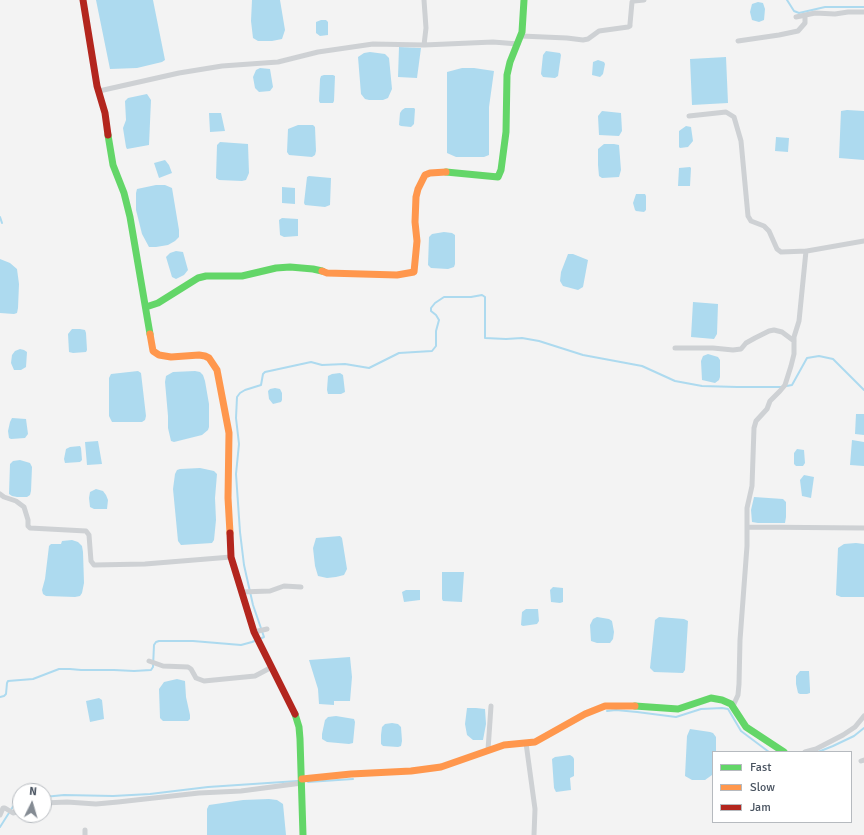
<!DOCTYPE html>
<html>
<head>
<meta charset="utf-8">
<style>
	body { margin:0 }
	#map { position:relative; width:864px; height:835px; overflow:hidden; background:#f3f3f3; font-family:Signika,sans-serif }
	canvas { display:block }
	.legend { position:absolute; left:712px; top:751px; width:140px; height:72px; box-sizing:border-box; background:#fff; border:1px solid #b6babf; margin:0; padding:5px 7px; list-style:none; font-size:12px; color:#495360 }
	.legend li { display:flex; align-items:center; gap:8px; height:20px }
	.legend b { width:20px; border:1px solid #b6babf }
	.north { position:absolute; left:12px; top:783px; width:40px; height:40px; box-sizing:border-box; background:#fff; border:1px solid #b6babf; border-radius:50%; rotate:5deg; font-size:11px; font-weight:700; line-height:16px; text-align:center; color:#495360 }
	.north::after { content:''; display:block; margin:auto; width:14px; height:18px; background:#848b93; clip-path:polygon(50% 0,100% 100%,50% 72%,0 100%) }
</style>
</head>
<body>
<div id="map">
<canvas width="864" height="835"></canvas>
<ul class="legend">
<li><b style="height:5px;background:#63d668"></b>Fast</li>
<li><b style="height:5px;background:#ff974d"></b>Slow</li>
<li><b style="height:5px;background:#b3261e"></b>Jam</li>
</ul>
<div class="north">N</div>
</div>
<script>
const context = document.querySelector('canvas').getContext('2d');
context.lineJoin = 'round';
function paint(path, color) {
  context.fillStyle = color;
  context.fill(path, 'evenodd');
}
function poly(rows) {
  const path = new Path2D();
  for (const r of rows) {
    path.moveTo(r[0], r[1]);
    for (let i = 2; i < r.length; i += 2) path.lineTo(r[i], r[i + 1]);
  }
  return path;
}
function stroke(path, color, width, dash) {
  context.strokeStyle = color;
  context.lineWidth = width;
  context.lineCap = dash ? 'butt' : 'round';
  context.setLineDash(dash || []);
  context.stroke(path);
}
const water = poly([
	[96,0,153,0,165,60,162,62,137,68,110,69],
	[252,0,280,0,285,30,282,39,272,41,258,41,253,38,251,21],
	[758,2,763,3,765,9,764,20,759,22,752,20,750,12,752,4],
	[321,20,326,20,328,22,328,35,320,36,316,33,316,22],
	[399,47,421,48,417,78,398,77],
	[546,51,560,53,561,55,558,76,555,78,543,77,541,74,543,55],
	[370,52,385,54,389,58,392,89,388,98,383,100,369,100,365,99,361,94,358,57,364,53],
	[726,57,728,103,692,105,690,59],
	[598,60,604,62,605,64,603,74,600,77,592,75,593,62],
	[260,68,270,69,273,87,270,91,259,92,255,88,253,77,256,70],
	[462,68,474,68,494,71,489,107,489,155,484,157,456,157,447,153,447,72],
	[324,75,333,75,335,76,334,101,333,103,320,103,319,101,320,79,321,76],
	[147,94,151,100,149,145,127,149,126,147,123,128,126,120,125,101,128,98],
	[405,108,414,108,415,109,414,124,411,127,401,126,399,125,400,113,402,110],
	[847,110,864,111,864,160,839,158,841,111],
	[602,111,621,113,622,131,619,136,599,135,598,116],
	[209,113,221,113,225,131,210,132],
	[298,125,313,125,315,127,316,151,315,155,312,157,289,155,287,152,288,129],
	[686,126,691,127,693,141,688,147,680,148,679,147,679,131],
	[776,137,789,138,788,152,775,151],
	[220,142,248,144,249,173,246,180,242,181,219,180,216,178,217,145],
	[604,144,614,144,619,145,621,170,619,177,602,178,599,176,598,165,598,149],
	[165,160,169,165,172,173,159,178,154,163],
	[690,167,691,168,690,186,678,186,679,168],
	[309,176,331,178,330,205,325,207,305,205,304,203,307,177],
	[156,185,165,185,172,188,179,230,179,237,175,241,168,245,156,247,149,247,142,234,136,210,136,193,137,189],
	[282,187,295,188,295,204,282,203],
	[636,194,645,194,646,196,646,210,644,212,636,211,635,210,633,203],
	[282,218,298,219,298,236,284,237,280,235,279,220],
	[444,232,452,233,455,235,455,264,454,267,448,269,431,268,428,265,429,237,432,234],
	[176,251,183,252,188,270,184,275,176,279,172,277,166,257,170,253],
	[568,254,573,254,588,260,583,287,578,290,563,286,560,281,561,272],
	[0,259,10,263,17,269,19,284,18,308,17,313,14,314,0,313],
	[693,302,718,304,717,334,714,339,691,337],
	[72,329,80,329,85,330,86,333,87,350,86,352,73,353,69,352,68,334],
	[20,349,24,350,27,352,26,367,21,370,14,370,11,363,12,355,15,351],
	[708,354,718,357,720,360,720,377,719,380,715,383,702,380,701,361,703,356],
	[138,371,141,373,146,416,145,420,142,422,112,422,109,416,109,378,111,374],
	[195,371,200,372,203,375,205,381,209,404,209,427,208,430,202,435,174,442,171,441,168,428,168,416,165,382,166,376,173,372],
	[340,373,343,375,345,392,341,394,328,394,327,390,328,376,332,374],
	[275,388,280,389,282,393,282,400,281,402,273,404,269,399,268,391,270,389],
	[856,414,864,414,864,435,855,434],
	[12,418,26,419,28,434,25,438,11,439,9,438,8,431,10,422],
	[852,440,864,442,864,466,850,465],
	[98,441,102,464,87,465,85,442],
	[80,446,81,448,82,460,80,462,65,463,64,459,66,449,70,447],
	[797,449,804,450,805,463,803,466,796,466,794,464,794,453],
	[20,460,30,463,32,467,31,491,30,495,27,497,17,497,12,496,9,494,10,464,13,461],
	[200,468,214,471,217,474,215,498,216,520,214,540,212,543,181,545,178,541,173,489,175,474,177,470,180,469],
	[804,475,814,477,811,498,802,496,800,480],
	[96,489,103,491,106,495,108,500,107,509,94,509,90,507,89,498,90,492],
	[754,497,783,499,786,502,786,517,785,523,758,523,752,522,751,510],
	[340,536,342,538,347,569,344,575,336,577,327,578,318,576,315,566,313,548,316,538],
	[72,540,78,542,82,546,83,552,84,583,82,593,80,596,75,597,46,596,43,594,42,590,45,579,49,546,51,544,61,544,62,541],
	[856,543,864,544,864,597,841,597,836,595,836,594,838,548,844,544],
	[442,572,464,572,462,602,443,601,442,599],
	[553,587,563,588,563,602,560,603,551,602,550,590],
	[406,590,420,590,420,600,404,602,402,592],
	[526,609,538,609,539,621,537,624,523,626,521,625,522,612],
	[597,617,609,619,612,621,614,632,613,639,610,643,597,643,591,641,590,625,593,619],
	[659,617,684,619,688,621,685,670,683,673,654,672,650,668,655,620],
	[350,657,352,677,350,701,334,701,334,705,319,704,318,689,309,660],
	[800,671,809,671,810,689,810,693,807,694,800,694,798,693,796,684,796,676],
	[177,679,185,681,186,697,190,715,190,719,188,721,163,721,160,718,159,689,164,682],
	[99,698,102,700,104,719,90,722,86,701],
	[467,708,476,708,485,709,486,724,483,740,473,740,467,735,465,724],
	[336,716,354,719,355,722,353,743,349,744,327,742,322,739,322,734,325,720,328,717],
	[392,723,398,724,401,727,402,741,401,746,398,747,383,746,381,744,381,735,382,727,385,724],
	[690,729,710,732,713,733,716,737,716,752,713,752,712,775,705,780,692,780,685,776,687,736],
	[570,755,573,757,574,759,574,776,570,778,571,790,556,792,554,788,552,759,555,757],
	[269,799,277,800,283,804,286,835,207,835,207,809,209,805,243,800]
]);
const stream = poly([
	[787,0,794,11,799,13,825,7,864,7],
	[0,217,2,223],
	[0,697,4,696,6,694,7,683,8,681,33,679,59,669,70,669,81,670,114,670,134,671,151,670,153,667,154,645,156,642,159,641,193,641,241,645,252,642,264,637,253,605,244,565,240,532,236,474,239,444,236,418,237,397,240,393,245,390,261,385,263,374,265,372,311,362,322,365,345,364,369,368,399,353,432,351,436,346,436,331,439,320,436,315,431,311,431,308,435,303,444,297,471,297,482,295,485,297,485,338,506,339,522,338,539,341,583,355,642,366,675,381,702,386,737,387,781,387,792,385,807,358,819,356,833,359,864,390],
	[607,711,616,710,637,712,676,717,701,709,722,708,728,709,741,731,769,752],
	[818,752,833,746,854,736,864,728],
	[308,782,353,779],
	[44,797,64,795,113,796,150,794,208,787,298,781],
	[0,827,14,805,20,803]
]);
const street = poly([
	[796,17,815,13,835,14,848,12,864,12],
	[521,36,567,38,583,40,588,39,599,31,628,27,630,26,630,24,632,2,634,1,644,0],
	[738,41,779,35,798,31,805,23,805,16],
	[424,45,426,28,424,0],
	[99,91,179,73,222,66,278,62,318,52,373,44,424,45,493,42,518,44],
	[689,116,726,112,734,117,741,141,748,216,751,221,764,226,769,231,777,249,781,252,807,251,864,241],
	[675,348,713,348,733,350,741,349,746,343,755,338,769,331,774,330,782,332,794,341],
	[0,494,4,497,16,501,24,507,28,520,28,526,30,528,86,531,89,535,91,561,94,565,145,564,231,557],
	[748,527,864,528],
	[241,592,270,591,284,586,301,587],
	[254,632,267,629],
	[149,661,163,666,188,667,191,669,196,678,204,681,255,676,272,667],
	[733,706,738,695,739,684,740,640,747,546,747,508,752,486,754,428,756,421,767,409,770,401,780,391,785,385,791,366,794,354,794,337,799,321,806,251],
	[526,743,535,809,534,835],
	[488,750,491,706],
	[805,752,816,749,843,735,855,727,864,716],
	[861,761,864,760],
	[44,803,67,802,96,804,118,802,199,793,241,791,302,783],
	[0,815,3,808,5,808,13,813,20,811],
	[85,835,85,830]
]);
const fast = poly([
	[108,135,113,165,124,193,130,217,150,334],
	[446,172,498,177,501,170,506,132,507,75,510,62,522,32,524,0],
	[146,307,158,303,198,278,206,276,242,276,276,268,290,267,313,269,322,271],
	[635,706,678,709,711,698,722,700,731,704,746,727,784,752],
	[295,714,299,727,300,739,303,835]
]);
const slow = poly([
	[322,271,327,273,397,275,414,272,417,241,415,222,416,197,418,189,425,175,430,173,446,172],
	[150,334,153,351,159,355,171,357,199,355,205,356,209,358,217,370,229,433,228,498,230,533],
	[302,779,351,774,411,771,441,767,504,745,535,742,585,714,605,706,635,706]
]);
const jam = poly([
	[83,0,97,86,105,113,108,135],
	[230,533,231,557,254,632,295,714]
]);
paint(water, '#addaef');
stroke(stream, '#addaef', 2);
stroke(street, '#ced1d4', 5);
stroke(fast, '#63d668', 7);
stroke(slow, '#ff974d', 7);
stroke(jam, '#b3261e', 7);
</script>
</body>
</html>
